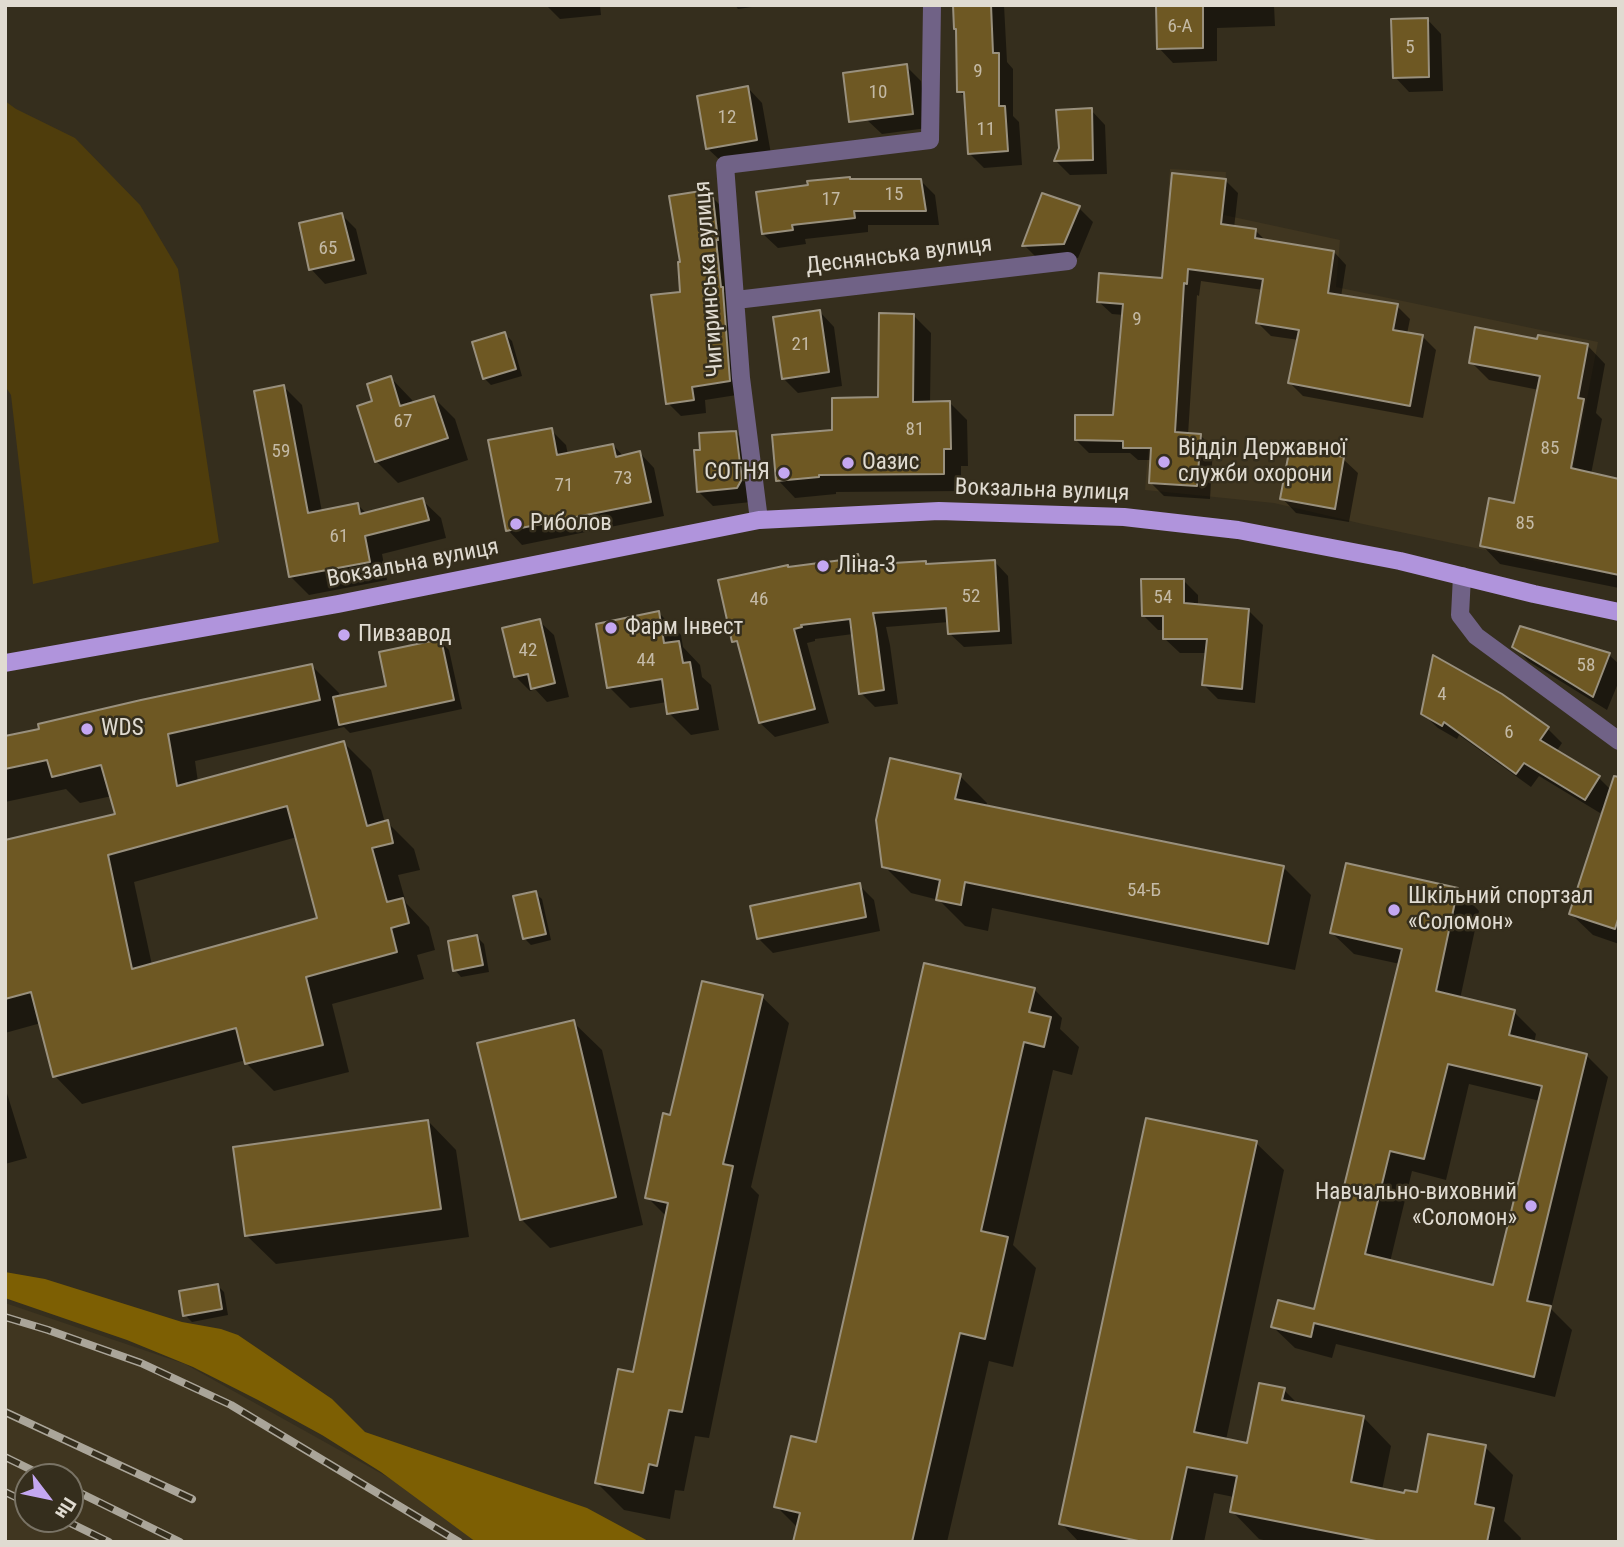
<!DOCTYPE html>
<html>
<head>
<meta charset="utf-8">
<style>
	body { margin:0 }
	#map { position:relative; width:1624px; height:1547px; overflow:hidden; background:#352e1d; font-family:"Roboto Condensed",sans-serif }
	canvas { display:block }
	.frame { position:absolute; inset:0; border:7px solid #e0dbd1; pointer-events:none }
	.north { position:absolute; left:14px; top:1463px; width:70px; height:70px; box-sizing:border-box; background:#352e1d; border:2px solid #797365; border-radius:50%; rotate:122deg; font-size:19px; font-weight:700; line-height:28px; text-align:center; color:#e0dbd1 }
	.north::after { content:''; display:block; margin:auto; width:24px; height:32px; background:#c4a7f1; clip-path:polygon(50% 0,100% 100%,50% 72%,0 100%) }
</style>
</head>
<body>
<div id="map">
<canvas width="1624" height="1547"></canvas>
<div class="frame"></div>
<div class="north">Пн</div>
</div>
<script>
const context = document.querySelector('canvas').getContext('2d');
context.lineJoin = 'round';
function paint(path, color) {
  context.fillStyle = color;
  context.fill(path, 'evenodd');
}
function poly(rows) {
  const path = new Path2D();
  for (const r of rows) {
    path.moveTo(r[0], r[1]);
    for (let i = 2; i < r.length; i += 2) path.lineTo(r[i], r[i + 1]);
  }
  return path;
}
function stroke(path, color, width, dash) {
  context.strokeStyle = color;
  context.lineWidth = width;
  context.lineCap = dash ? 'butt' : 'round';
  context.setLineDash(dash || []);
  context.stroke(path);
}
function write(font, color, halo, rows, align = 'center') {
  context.font = font + ' "Roboto Condensed",sans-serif';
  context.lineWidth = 5;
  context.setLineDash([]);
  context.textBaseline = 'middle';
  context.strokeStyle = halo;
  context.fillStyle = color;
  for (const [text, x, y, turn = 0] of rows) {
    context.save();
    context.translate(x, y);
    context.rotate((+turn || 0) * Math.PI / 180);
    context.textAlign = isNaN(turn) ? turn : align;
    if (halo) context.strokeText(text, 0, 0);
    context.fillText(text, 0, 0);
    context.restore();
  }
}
const built = poly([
	[1170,169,1226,172,1224,215,1340,240,1336,287,1598,342,1555,565,1363,524,1274,503,1145,490],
	[5,1303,185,1364,504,1542,5,1542],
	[28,1477,70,1477,70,1519,28,1519]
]);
const green = poly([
	[5,101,16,109,75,138,140,205,178,269,219,542,33,584,11,395,5,386]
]);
const forest = poly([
	[5,1272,45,1279,182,1322,221,1329,238,1335,332,1399,365,1432,587,1508,650,1542,476,1542,381,1472,322,1435,258,1400,193,1367,127,1340,5,1298]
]);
const shadow = poly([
	[546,5,600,5,601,15,560,19],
	[735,5,766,5,738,9],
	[955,5,1004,5,1007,62,1013,69,1013,116,1019,122,1022,165,984,168,969,153,966,98,959,91,958,31],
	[1158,5,1274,5,1275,26,1217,28,1217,61,1173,63,1159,48],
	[1427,19,1441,34,1443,91,1409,92,1395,77],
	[906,66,921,81,927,128,882,134,867,120],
	[748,88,762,103,771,154,722,162,707,148],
	[1091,110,1105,125,1107,174,1070,175,1056,161],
	[1225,180,1238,193,1234,228,1255,230,1266,241,1334,252,1346,265,1341,297,1397,306,1410,319,1407,334,1423,337,1436,350,1423,418,1303,396,1290,383,1299,340,1271,336,1258,323,1263,290,1201,281,1199,296,1197,295,1188,435,1200,435,1213,448,1210,499,1164,496,1151,483,1152,460,1138,460,1130,453,1089,453,1076,440,1115,417,1124,315,1112,314,1099,302,1164,280],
	[852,181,921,181,935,195,939,225,868,225,868,232,805,239,806,244,778,248,763,234],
	[707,192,720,205,743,394,705,400,706,413,681,416,668,403,682,293],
	[1079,208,1093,222,1078,258,1038,259,1024,245],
	[342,215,356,229,367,274,325,284,311,269],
	[820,312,834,327,842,386,798,393,783,378],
	[913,315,931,333,930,403,950,403,967,420,968,466,961,466,961,491,836,492,836,494,795,498,778,480,834,431,880,399],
	[505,334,512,341,522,376,491,385,484,378],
	[1539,341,1587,345,1605,364,1596,413,1602,419,1591,474,1619,480,1619,588,1500,564,1482,545,1516,505,1539,390,1489,380,1471,362],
	[391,378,412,400,414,404,434,398,455,419,468,460,398,483,376,461,375,403],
	[284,387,302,405,322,512,358,505,367,514,422,500,441,518,446,538,382,554,387,580,309,595,290,576],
	[551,430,566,445,568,455,613,445,624,457,640,453,654,468,664,516,522,545,508,530],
	[736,433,750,447,751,502,713,506,698,491,702,452],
	[1343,459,1358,473,1349,522,1296,513,1282,498],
	[857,556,868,566,925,562,928,565,994,561,1008,576,1012,644,964,647,949,633,949,622,886,627,890,645,898,704,875,707,861,693,853,634,815,639,815,641,807,643,829,723,775,737,760,723,741,649,734,641,789,569,844,561],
	[1183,580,1198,595,1198,606,1249,611,1263,625,1255,703,1218,699,1204,685,1207,653,1180,653,1165,639,1165,630,1158,630,1144,616],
	[659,613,681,635,683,647,700,665,702,677,711,685,719,730,691,735,669,713,667,702,630,708,609,687],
	[539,621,554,635,569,697,547,702,535,689,530,691,515,676],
	[1521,628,1609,655,1619,664,1619,681,1607,710,1528,661,1514,646],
	[440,641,449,650,462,709,350,733,344,727,195,761,198,782,344,743,371,770,385,823,387,822,414,849,420,870,398,875,406,903,429,927,435,950,417,955,424,979,332,1004,349,1072,274,1091,247,1064,246,1060,82,1104,55,1076,41,1023,5,1033,5,841,117,816,112,796,80,803,66,789,5,802,5,738,312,666,339,693,340,698,388,688],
	[297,837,320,920,152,965,134,882],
	[1501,695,1548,729,1562,743,1556,752,1599,778,1613,792,1600,813,1539,776,1531,787,1459,735,1457,739,1438,728,1423,714],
	[960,776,987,803,986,807,1283,867,1311,895,1295,970,992,908,988,931,965,926,939,900,911,893,884,866],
	[1619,818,1619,944,1593,935,1571,914],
	[859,885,874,900,880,931,773,953,758,938],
	[1458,889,1479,911,1460,999,1514,1012,1536,1034,1534,1043,1586,1055,1608,1077,1551,1309,1572,1330,1555,1397,1336,1344,1332,1358,1295,1348,1273,1327,1315,1311,1400,964,1354,954,1332,933],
	[1469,1084,1540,1101,1494,1287,1390,1262,1412,1171,1446,1180],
	[535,893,542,899,551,940,531,945,524,938],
	[477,937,484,944,489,972,461,977,455,970],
	[1034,989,1062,1018,1060,1029,1079,1047,1072,1075,1053,1070,1013,1245,1036,1268,1013,1367,989,1361,947,1542,795,1542,798,1528,776,1506,817,1444],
	[762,997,789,1023,751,1187,759,1195,709,1438,695,1436,684,1491,675,1490,670,1519,624,1510,597,1483,635,1374,667,1217,647,1197,672,1117],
	[573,1022,602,1050,643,1225,550,1248,521,1219],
	[5,1087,27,1158,5,1164],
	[428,1121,456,1150,469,1237,276,1264,247,1236],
	[1256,1143,1284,1170,1226,1440,1248,1445,1284,1390,1299,1405,1364,1418,1391,1446,1382,1490,1406,1495,1418,1495,1485,1447,1513,1475,1504,1521,1521,1538,1520,1542,1272,1542,1259,1539,1232,1511,1234,1497,1214,1493,1204,1542,1079,1542,1061,1523],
	[217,1285,224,1292,228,1315,192,1322,185,1315]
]);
const building = poly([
	[953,5,991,5,993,53,999,53,999,106,1005,106,1008,151,968,154,964,92,957,92,956,29,954,29,953,5],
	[1156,5,1203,5,1203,48,1157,49,1156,5],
	[1428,18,1429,77,1393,78,1391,19,1428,18],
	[907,64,913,114,849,122,843,73,907,64],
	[748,86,757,140,706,149,697,96,748,86],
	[1092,108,1093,160,1054,161,1059,148,1056,110,1092,108],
	[1172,173,1226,179,1221,224,1256,229,1255,238,1334,251,1328,293,1398,304,1393,330,1423,335,1410,406,1288,383,1299,330,1256,323,1263,279,1188,269,1187,284,1184,283,1175,432,1201,434,1197,486,1149,483,1151,448,1123,448,1123,441,1075,440,1075,415,1113,415,1123,304,1097,302,1099,273,1162,278,1172,173],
	[850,177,850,179,921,179,926,211,854,211,855,218,792,225,793,230,762,234,756,192,808,185,807,181,850,177],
	[707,190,709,198,713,198,718,240,716,240,721,287,723,287,723,291,730,381,692,387,694,400,666,404,651,295,680,292,678,262,680,262,669,196,707,190],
	[1042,193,1080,206,1064,244,1022,246,1042,193],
	[342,213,354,260,309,270,299,223,342,213],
	[820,310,829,372,782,379,773,317,820,310],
	[879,313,914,314,913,402,950,401,951,449,944,449,944,474,819,475,819,477,776,481,772,435,832,430,832,398,878,397,879,313],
	[1475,327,1537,339,1538,335,1588,344,1578,398,1584,399,1571,468,1619,479,1619,575,1480,546,1489,498,1514,503,1540,376,1469,363,1475,327],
	[505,332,516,369,483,379,472,342,505,332],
	[391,376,400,406,434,396,448,438,375,462,357,406,372,401,367,384,391,376],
	[284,385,308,513,358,503,360,514,423,498,429,520,365,536,370,562,289,577,254,391,284,385],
	[552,428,557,455,613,444,616,457,640,451,651,502,506,531,488,440,552,428],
	[736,431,742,479,737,488,697,492,694,450,700,450,699,433,736,431],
	[1290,447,1344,457,1335,509,1280,499,1290,447],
	[858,554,861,565,926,561,926,564,995,560,999,631,948,634,946,608,873,613,876,629,884,690,859,694,850,619,801,625,802,627,794,629,815,709,759,723,737,641,732,642,718,580,788,565,788,567,842,560,842,557,858,554],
	[1141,579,1184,579,1184,603,1249,609,1242,689,1202,685,1207,639,1163,639,1163,616,1142,616,1141,579],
	[659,611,664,643,679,641,683,663,690,662,698,709,667,714,662,679,607,688,596,624,659,611],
	[540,619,555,683,531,689,528,674,514,677,502,628,540,619],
	[1520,626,1610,653,1593,697,1512,647,1520,626],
	[441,639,454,700,339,725,333,697,386,686,379,652,441,639],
	[1433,655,1502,694,1549,727,1540,740,1600,776,1585,800,1524,763,1516,774,1444,722,1442,726,1421,714,1433,655],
	[312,664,320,700,168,734,177,786,344,741,367,826,388,820,393,843,372,848,387,902,403,898,409,923,391,928,397,952,306,977,323,1045,245,1064,236,1028,53,1077,31,992,5,999,5,840,115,814,101,765,52,777,47,760,5,769,5,736,39,729,38,724,141,700,312,664],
	[287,806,317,918,132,969,108,855,287,806],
	[890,758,961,774,955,799,1284,866,1268,944,965,882,961,905,936,900,940,880,882,867,876,820,890,758],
	[1614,776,1619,777,1619,916,1615,929,1569,914,1614,776],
	[1346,863,1458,888,1436,991,1515,1010,1509,1035,1587,1054,1527,1301,1551,1306,1534,1377,1314,1323,1311,1337,1271,1327,1278,1300,1314,1309,1402,949,1330,933,1346,863],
	[1448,1064,1542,1086,1493,1285,1365,1254,1390,1151,1424,1159,1448,1064],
	[860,883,866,917,757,939,750,906,860,883],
	[536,891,546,934,523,939,513,896,536,891],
	[477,935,483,965,453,971,448,941,477,935],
	[924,963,1035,988,1029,1012,1051,1017,1044,1047,1024,1042,981,1231,1008,1237,985,1339,960,1333,912,1542,793,1542,800,1513,774,1507,791,1436,816,1442,924,963],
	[702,981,763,995,723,1164,733,1166,682,1412,669,1410,657,1466,649,1464,643,1493,595,1483,618,1369,633,1372,668,1203,645,1198,663,1113,670,1115,702,981],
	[574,1020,616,1197,520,1220,477,1043,574,1020],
	[1146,1118,1257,1141,1194,1432,1247,1443,1259,1383,1285,1388,1282,1400,1364,1416,1351,1482,1404,1493,1405,1490,1417,1492,1428,1434,1486,1445,1475,1504,1494,1508,1487,1542,1381,1542,1230,1512,1237,1476,1187,1467,1171,1542,1143,1542,1059,1524,1146,1118],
	[428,1120,441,1209,245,1236,233,1147,428,1120],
	[218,1284,222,1309,183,1316,179,1291,218,1284]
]);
const street = poly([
	[736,300,1068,261],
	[759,520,741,378,725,165,930,140,932,5],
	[1462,576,1460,615,1476,636,1619,741]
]);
const primary = poly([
	[5,663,338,604,759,520,939,511,1124,517,1238,530,1400,561,1534,594,1619,612]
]);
const rail = poly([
	[5,1317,48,1330,141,1363,231,1405,459,1542],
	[5,1412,192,1499],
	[5,1457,46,1477],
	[70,1488,180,1542],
	[5,1492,28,1503],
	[62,1519,109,1542]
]);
const markers = [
	[1164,462,7,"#c4a7f1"],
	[848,463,7,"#c4a7f1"],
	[784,473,7,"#c4a7f1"],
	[516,524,7,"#c4a7f1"],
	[823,566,7,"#c4a7f1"],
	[611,628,7,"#c4a7f1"],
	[344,635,7,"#c4a7f1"],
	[87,729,7,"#c4a7f1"],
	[1394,910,7,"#c4a7f1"],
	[1531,1206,7,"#c4a7f1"]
];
const numberNames = [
	["6-А",1180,27],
	["5",1410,48],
	["9",978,72],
	["10",878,93],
	["12",727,118],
	["11",986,130],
	["15",894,195],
	["17",831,200],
	["65",328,249],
	["9",1137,320],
	["21",801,345],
	["67",403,422],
	["81",915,430],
	["85",1550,449],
	["59",281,452],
	["73",623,479],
	["71",564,486],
	["85",1525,524],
	["61",339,537],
	["52",971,597],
	["54",1163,598],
	["46",759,600],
	["42",528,651],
	["44",646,661],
	["58",1586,666],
	["4",1442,695],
	["6",1509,733],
	["54-Б",1144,891]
];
const streetNames = [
	["Деснянська вулиця",899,256,-7],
	["Чигиринська вулиця",710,279,-94],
	["Вокзальна вулиця",1042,491,2],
	["Вокзальна вулиця",413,564,-11]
];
const poiNames = [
	["Відділ Державної",1178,449],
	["служби охорони",1178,475],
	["Оазис",862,463],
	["СОТНЯ",770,473,"right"],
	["Риболов",530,524],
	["Ліна-3",837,566],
	["Фарм Інвест",625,628],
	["Пивзавод",358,635],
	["WDS",101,729],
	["Шкільний спортзал",1408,897],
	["«Соломон»",1408,923],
	["Навчально-виховний",1517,1193,"right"],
	["«Соломон»",1517,1219,"right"]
];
paint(built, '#403620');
paint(green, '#4f3d0c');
paint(forest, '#7d5f03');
paint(shadow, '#0007');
paint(building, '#6e5823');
stroke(building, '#99907d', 2);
stroke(street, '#706286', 18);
stroke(primary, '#b094dc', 18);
stroke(rail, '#aaa599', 8);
stroke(rail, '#352e1d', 5, [16]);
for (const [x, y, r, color] of markers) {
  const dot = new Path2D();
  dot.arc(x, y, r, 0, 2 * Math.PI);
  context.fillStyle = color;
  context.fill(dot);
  stroke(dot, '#352e1d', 2.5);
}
write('19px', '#c4baa6', null, numberNames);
write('23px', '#e0dbd1', '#352e1d', streetNames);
write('23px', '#e0dbd1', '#352e1d', poiNames, 'left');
</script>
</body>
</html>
